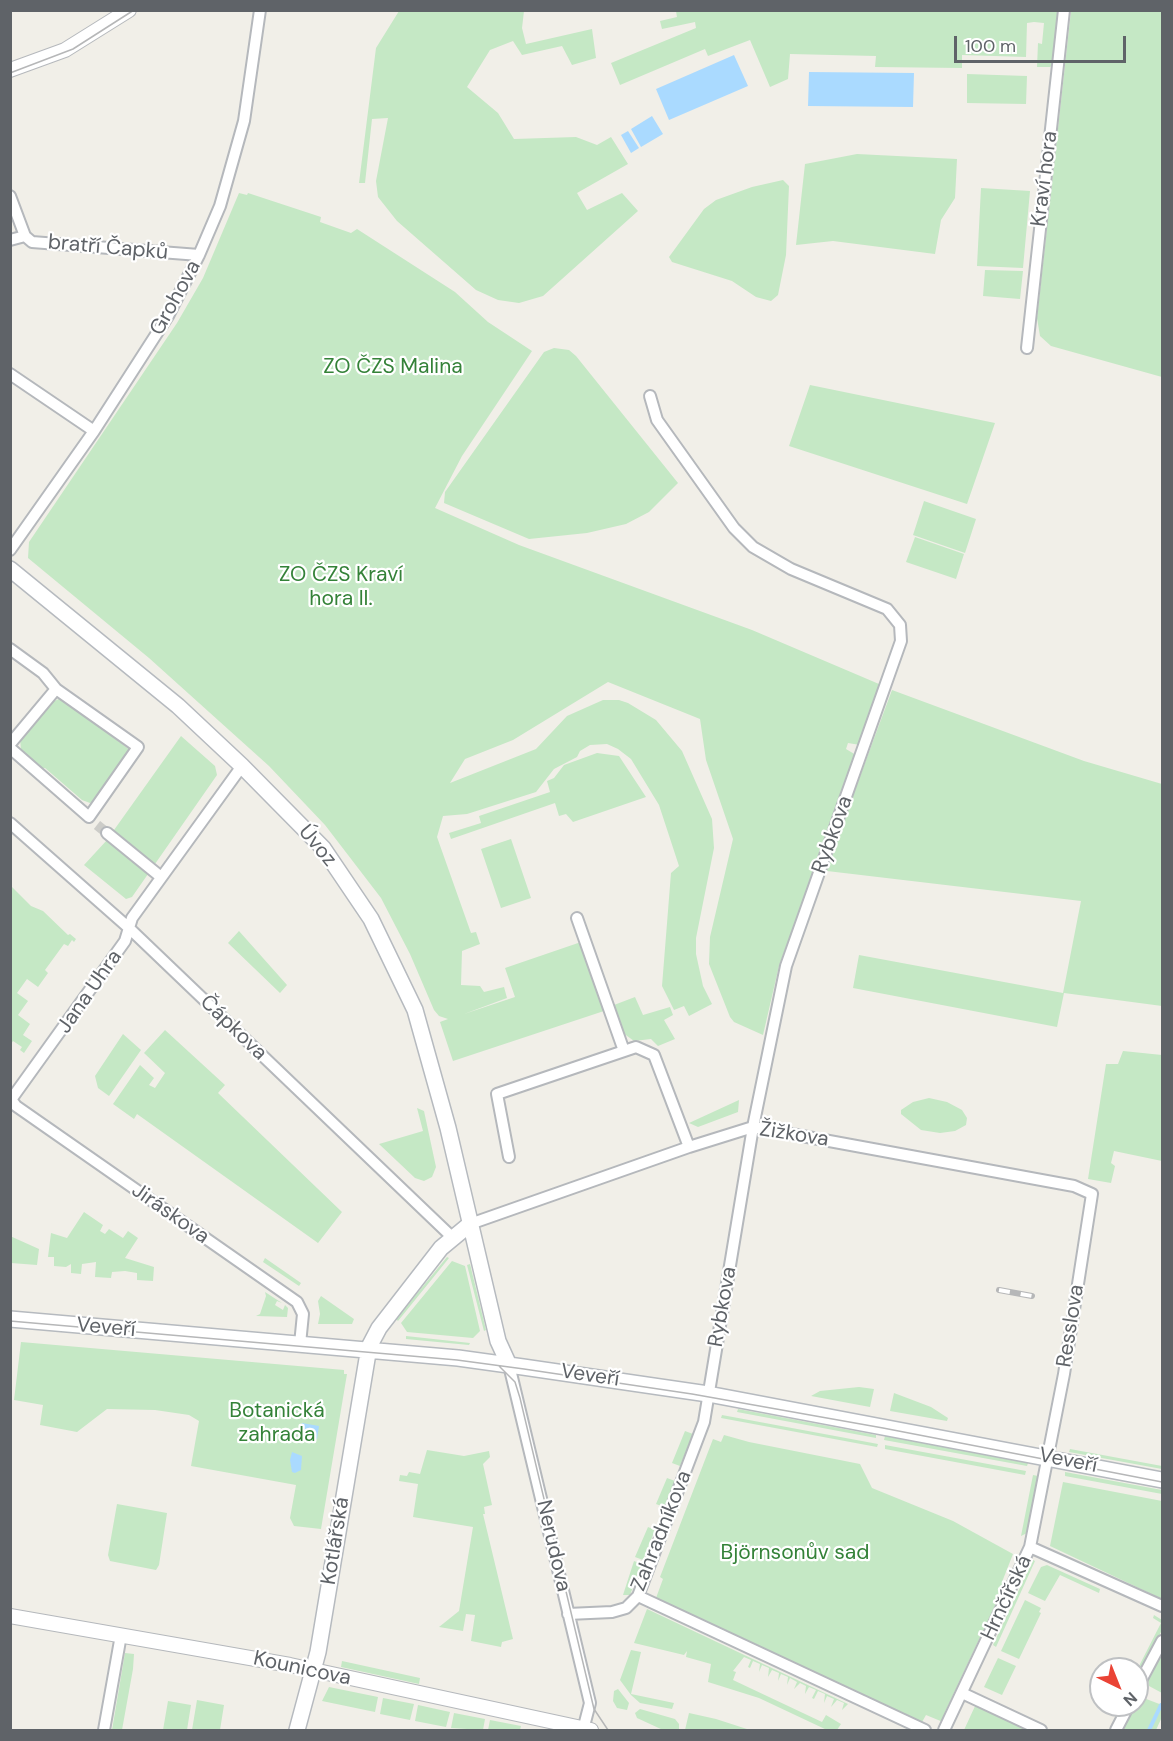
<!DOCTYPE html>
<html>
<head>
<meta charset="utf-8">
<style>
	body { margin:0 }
	#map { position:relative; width:1173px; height:1741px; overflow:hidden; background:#f1efe8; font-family:"DM Sans",sans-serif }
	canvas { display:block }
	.frame { position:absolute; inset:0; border:12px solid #5f6368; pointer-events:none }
	.north { position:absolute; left:1089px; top:1657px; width:60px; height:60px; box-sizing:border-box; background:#fff; border:2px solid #bfc1c3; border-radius:50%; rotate:137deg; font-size:16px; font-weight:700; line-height:24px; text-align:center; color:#5f6368 }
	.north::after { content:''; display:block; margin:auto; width:21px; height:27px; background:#ea4335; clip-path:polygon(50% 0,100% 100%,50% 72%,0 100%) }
	.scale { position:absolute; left:954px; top:36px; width:172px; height:27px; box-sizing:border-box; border:3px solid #5f6368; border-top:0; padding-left:8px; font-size:18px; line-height:21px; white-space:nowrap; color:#5f6368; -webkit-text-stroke:4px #fff; paint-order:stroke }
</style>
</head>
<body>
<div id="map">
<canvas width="1173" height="1741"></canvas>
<div class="frame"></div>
<div class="north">N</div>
<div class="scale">100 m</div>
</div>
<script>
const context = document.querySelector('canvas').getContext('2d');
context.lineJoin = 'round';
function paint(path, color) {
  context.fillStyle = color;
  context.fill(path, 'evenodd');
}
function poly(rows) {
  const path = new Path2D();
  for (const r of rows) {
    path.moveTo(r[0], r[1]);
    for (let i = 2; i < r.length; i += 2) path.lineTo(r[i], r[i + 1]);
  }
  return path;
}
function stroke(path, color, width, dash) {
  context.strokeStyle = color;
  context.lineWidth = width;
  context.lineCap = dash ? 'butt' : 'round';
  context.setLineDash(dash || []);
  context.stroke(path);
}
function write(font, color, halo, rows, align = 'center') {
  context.font = font + ' "DM Sans",sans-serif';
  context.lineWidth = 4.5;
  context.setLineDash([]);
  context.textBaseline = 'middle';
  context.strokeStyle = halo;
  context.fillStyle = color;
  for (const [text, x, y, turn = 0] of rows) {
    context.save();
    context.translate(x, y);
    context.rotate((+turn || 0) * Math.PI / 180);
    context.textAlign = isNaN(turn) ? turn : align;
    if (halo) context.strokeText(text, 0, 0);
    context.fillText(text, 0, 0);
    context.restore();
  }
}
const green = poly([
	[399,11,524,11,522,28,526,44,592,29,596,58,572,65,562,46,522,55,513,41,490,50,467,87,498,113,514,139,576,137,597,145,611,137,628,164,577,193,587,210,622,193,638,211,543,296,519,303,498,300,476,290,397,221,378,197,376,181,388,118,372,119,365,183,359,183,376,48],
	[676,11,1059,11,1053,65,1050,67,1037,67,1038,43,1042,44,1044,23,1034,22,1027,23,1026,57,962,55,962,68,875,67,876,56,790,54,788,79,770,87,750,40,708,56,705,49,620,85,611,63,696,28,695,22,662,29,660,21,677,17],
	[1071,11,1162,11,1162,377,1051,346,1040,336,1037,318],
	[967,74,1027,76,1026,104,967,103],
	[857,154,957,159,955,198,941,220,935,254,833,241,796,245,805,164],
	[783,180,789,186,786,255,778,295,771,301,756,297,732,281,672,262,669,257,704,209,716,200,752,187],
	[981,188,1030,191,1023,268,977,266],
	[239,193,247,195,248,193,321,217,320,222,351,233,357,229,455,292,488,322,532,351,462,456,435,508,519,545,752,630,879,684,881,688,860,745,848,743,846,749,856,755,779,966,763,1035,734,1022,730,1017,709,964,710,937,733,839,706,760,700,719,608,682,513,740,465,759,450,783,536,749,567,716,603,700,619,700,628,703,656,720,682,751,712,819,714,848,696,938,696,954,703,986,712,1004,689,1016,684,1006,674,1010,662,986,671,873,679,866,659,805,631,759,618,749,607,744,590,745,580,751,577,757,554,769,536,792,467,814,443,816,437,837,471,933,476,932,480,944,462,951,461,985,480,986,484,992,504,987,507,998,464,1014,515,997,505,968,581,942,604,1011,453,1061,440,1022,448,1019,439,1016,434,1010,410,954,381,898,325,825,269,766,149,658,28,558,29,542,177,323,203,278],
	[985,270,1023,271,1020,299,983,296],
	[554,348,569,350,576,356,678,483,649,512,626,524,587,533,529,539,444,503,445,492,544,352],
	[810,385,995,423,967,504,789,446],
	[924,501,976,519,965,553,913,535],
	[915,537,964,554,956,579,906,562],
	[892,690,1084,761,1162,784,1162,1006,1064,993,1057,1027,853,988,859,955,1063,993,1081,901,827,871,826,868],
	[61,698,130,750,95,801,90,803,82,800,45,768,40,769,21,750,20,738,48,704],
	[181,736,215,766,217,775,132,897,126,899,84,865,107,840,104,837,111,829,114,830],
	[597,753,619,756,646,797,573,822,566,814,559,816,555,803,451,839,449,833,481,823,479,816,550,792,547,781,554,778,564,765],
	[511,839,531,898,501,908,481,849],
	[11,886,31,906,43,911,68,935,70,934,76,939,74,942,72,940,68,946,64,944,45,970,48,973,38,987,27,979,17,993,28,1001,18,1015,30,1024,23,1035,32,1041,24,1053,20,1050,22,1047,13,1041,11,1044],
	[239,931,287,985,280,993,228,943],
	[635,997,643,1015,670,1007,673,1015,664,1020,675,1039,658,1046,651,1039,634,1041,623,1033,614,1005],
	[165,1030,225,1085,218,1093,342,1212,318,1243,137,1114,134,1119,113,1104,140,1065,154,1078,149,1085,155,1088,165,1073,144,1053],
	[123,1034,141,1050,109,1096,98,1088,95,1076],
	[1123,1051,1162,1055,1162,1161,1114,1151,1111,1163,1115,1166,1111,1183,1088,1179,1106,1064,1118,1064],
	[929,1098,947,1102,962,1110,967,1118,966,1125,955,1131,940,1133,921,1130,901,1114,901,1110,913,1102],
	[739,1100,738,1112,698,1127,689,1123],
	[417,1108,424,1111,436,1167,432,1177,424,1181,415,1178,379,1144,423,1131],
	[84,1212,103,1225,100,1231,105,1234,109,1229,123,1238,128,1231,138,1238,125,1258,154,1267,153,1281,137,1280,137,1273,125,1271,112,1272,111,1278,95,1277,96,1262,82,1264,81,1274,71,1273,71,1264,66,1267,54,1266,54,1257,48,1257,51,1233,67,1238],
	[10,1236,39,1249,37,1265,11,1263],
	[447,1257,449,1258,398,1321,396,1319],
	[265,1258,301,1283,299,1286,263,1262],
	[452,1261,465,1266,480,1331,473,1338,407,1332,401,1323],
	[470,1264,486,1330,484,1331,467,1265],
	[265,1292,282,1303,277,1301,275,1305,283,1310,285,1305,288,1308,287,1317,256,1316,260,1314,266,1296],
	[321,1296,354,1319,352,1324,318,1324,320,1314,318,1301],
	[406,1336,470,1343,469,1345,406,1339],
	[21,1342,344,1370,344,1374,347,1374,321,1529,294,1526,290,1518,296,1485,191,1466,199,1421,189,1415,155,1410,107,1409,77,1432,40,1425,43,1405,14,1400],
	[859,1387,874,1389,870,1407,811,1396,820,1391],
	[894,1393,931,1407,948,1418,947,1421,890,1411],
	[738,1409,876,1435,876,1438,737,1412],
	[722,1415,878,1444,877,1447,721,1418],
	[685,1431,693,1434,680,1466,672,1463],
	[724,1435,749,1442,860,1464,872,1488,953,1521,1013,1554,1002,1582,1005,1584,945,1712,943,1722,926,1715,922,1722,656,1598,663,1579,660,1577,713,1439,721,1442],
	[885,1436,1028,1463,1027,1466,884,1440],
	[885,1445,1026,1471,1025,1475,885,1449],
	[1070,1449,1162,1466,1162,1469,1069,1452],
	[427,1450,464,1456,489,1451,490,1457,483,1464,492,1505,484,1507,485,1514,483,1514,513,1639,502,1642,501,1647,471,1641,475,1615,466,1614,463,1631,439,1627,459,1611,473,1527,413,1517,418,1484,399,1481,400,1475,407,1476,409,1472,420,1474],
	[1065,1472,1162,1490,1162,1494,1065,1476],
	[1033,1475,1038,1476,1027,1533,1021,1536],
	[667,1478,675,1481,664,1507,656,1504],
	[1063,1482,1162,1501,1162,1599,1050,1546],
	[117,1504,167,1513,159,1565,156,1570,110,1561,108,1555],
	[648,1527,655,1530,643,1560,635,1557],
	[1033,1560,1035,1561,996,1647,993,1645],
	[634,1561,642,1564,630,1595,623,1595],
	[1047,1565,1100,1589,1099,1593,1060,1575,1045,1601,1028,1593,1041,1567],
	[1025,1600,1041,1608,1039,1612,1041,1613,1019,1659,1001,1651],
	[647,1609,848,1704,842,1710,844,1703,837,1700,831,1707,834,1699,827,1696,824,1703,825,1694,818,1691,814,1699,812,1698,816,1690,809,1687,805,1694,806,1686,800,1683,794,1689,797,1682,790,1678,787,1685,788,1677,781,1674,778,1681,779,1673,772,1670,768,1677,769,1668,762,1665,759,1672,760,1664,753,1661,750,1668,748,1667,751,1660,744,1657,733,1671,736,1672,733,1680,822,1722,826,1715,841,1724,837,1730,827,1730,759,1698,708,1682,711,1664,686,1657,687,1651,684,1655,634,1643],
	[1154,1615,1162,1620,1162,1630,1137,1678,1137,1670,1161,1623,1153,1618],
	[1162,1646,1162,1693,1149,1686,1147,1675],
	[631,1650,641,1652,631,1694,674,1703,672,1709,640,1703,631,1695,620,1680],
	[125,1653,134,1654,133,1669,122,1730,112,1730],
	[998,1658,1016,1666,1002,1695,984,1687],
	[342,1661,420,1678,419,1684,341,1667],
	[329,1687,378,1697,375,1712,322,1701],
	[618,1689,629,1703,627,1710,617,1708,613,1701,614,1691],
	[1141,1697,1162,1705,1162,1717,1156,1730,1122,1730,1134,1705,1137,1705,1137,1700],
	[383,1698,414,1704,410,1720,380,1714],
	[197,1700,224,1705,220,1730,192,1730],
	[168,1701,191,1705,187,1730,163,1730],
	[976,1704,1033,1730,964,1730],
	[418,1705,450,1712,446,1727,415,1721],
	[640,1709,675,1719,679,1724,679,1730,663,1730,637,1718,635,1713],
	[454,1713,485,1719,483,1730,451,1728],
	[689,1713,716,1719,750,1730,685,1730],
	[490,1720,521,1726,520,1730,488,1730]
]);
const water = poly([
	[734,55,748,86,669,120,656,89],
	[809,72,914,73,913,107,808,106],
	[652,116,663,134,641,147,631,129],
	[628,131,639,148,631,153,621,135],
	[302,1423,319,1426,317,1439,299,1436],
	[292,1452,302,1456,301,1470,295,1473,292,1472,290,1460]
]);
const stream = poly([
	[1149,1730,1161,1705]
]);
const minorTunnel = poly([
	[97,825,107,833]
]);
const minor = poly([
	[10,196,25,236,32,242,199,255],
	[10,240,25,236],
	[1027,348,1064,10],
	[10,374,94,431],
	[10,550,94,431,168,316,199,255,220,206,244,121,260,10],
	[10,649,43,673,56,689,138,747,89,817,10,748],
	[10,744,56,689],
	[10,823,129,928,452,1237],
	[107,833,161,877],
	[577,918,624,1051],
	[10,1098,16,1106,297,1302,303,1314,300,1344],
	[10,1101,125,941,132,918,242,766],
	[509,1157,497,1094,636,1047,654,1055,689,1147],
	[470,1224,689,1147,753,1127,1074,1186,1092,1194,1064,1374,1030,1547,944,1730],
	[509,1365,590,1703,583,1730],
	[1030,1547,1162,1606],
	[638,1596,925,1730],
	[568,1614,612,1612,626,1608,638,1596,704,1422,753,1127,786,966,901,641,900,625,887,609,791,569,753,547,734,528,657,420,650,396],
	[1137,1688,1162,1641],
	[962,1693,1041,1730],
	[104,1730,121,1635],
	[1116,1730,1129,1705]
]);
const tertiary = poly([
	[10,70,65,50,129,10],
	[10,1616,290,1665,591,1730]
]);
const secondary = poly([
	[10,569,178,706,242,766,323,848,371,919,415,1010,448,1128,498,1341,509,1365],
	[10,1319,458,1358,523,1367,708,1394,1162,1480],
	[297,1730,318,1652,369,1347,379,1328,441,1248,470,1224]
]);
const tram = poly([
	[10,73,73,49,134,10],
	[10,1321,457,1360,524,1369,692,1394,883,1428,1162,1482],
	[499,1366,515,1382,520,1398,594,1709,608,1730]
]);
const rail = poly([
	[999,1290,1032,1296]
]);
const streetNames = [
	["Kraví hora",1045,179,-83],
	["bratří Čapků",108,248,5],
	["Grohova",176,298,-61],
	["Rybkova",833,835,-70],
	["Úvoz",317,846,50],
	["Jana Uhra",90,992,-55],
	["Čápkova",233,1028,44],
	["Žižkova",794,1135,9],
	["Jiráskova",170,1214,35],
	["Rybkova",723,1307,-80],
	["Resslova",1071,1326,-81],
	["Veveří",106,1328,5],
	["Veveří",590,1376,8],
	["Veveří",1068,1461,11],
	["Zahradníkova",662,1531,-68],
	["Kotlářská",336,1541,-81],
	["Nerudova",553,1546,77],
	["Hrnčířská",1007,1598,-65],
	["Kounicova",302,1669,12]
];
const parkNames = [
	["ZO ČZS Malina",393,367],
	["ZO ČZS Kraví",341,575],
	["hora II.",341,599],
	["Botanická",277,1411],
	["zahrada",277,1435],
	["Björnsonův sad",795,1553]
];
paint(green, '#c5e8c5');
paint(water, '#aadaff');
stroke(stream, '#aadaff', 4);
stroke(minorTunnel, '#ccccc8', 10, [10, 5]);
stroke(minor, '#b5b8bc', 14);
stroke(tertiary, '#b5b8bc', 16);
stroke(secondary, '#b6babf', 18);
stroke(minor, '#fff', 10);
stroke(tertiary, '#fff', 14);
stroke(secondary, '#fff', 15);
stroke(tram, '#b6b7b8', 1.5);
stroke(rail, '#b6b7b8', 6);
stroke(rail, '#fff', 4, [11]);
write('21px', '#5f6368', '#fff', streetNames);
write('21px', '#348238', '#fff', parkNames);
</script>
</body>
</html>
